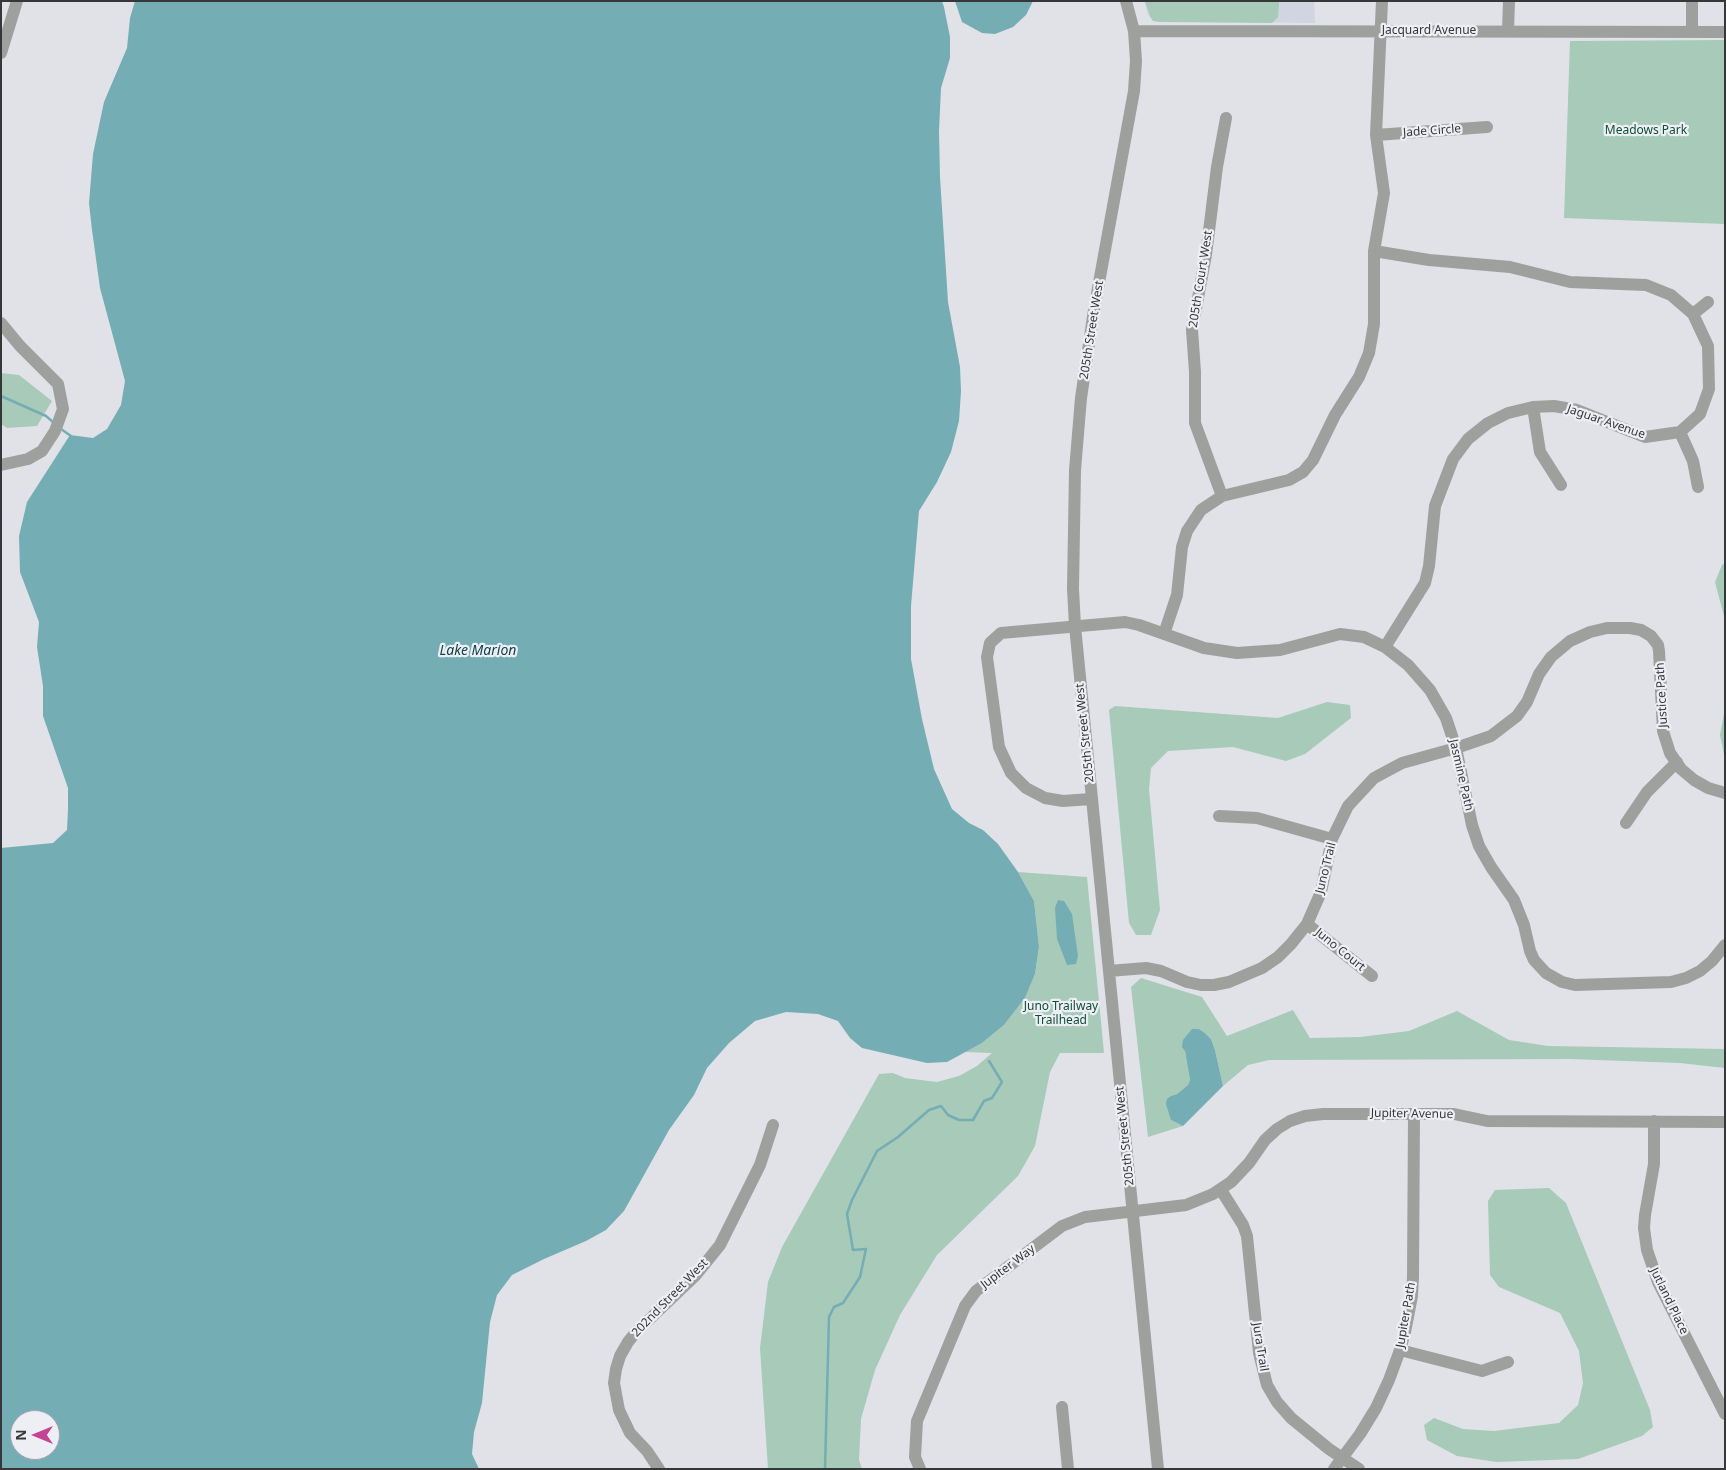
<!DOCTYPE html>
<html>
<head>
<meta charset="utf-8">
<style>
	body { margin:0 }
	#map { position:relative; width:1726px; height:1470px; overflow:hidden; background:#e0e2e8; font-family:"Noto Sans",sans-serif }
	canvas { display:block }
	.frame { position:absolute; inset:0; border:2px solid #363739; pointer-events:none }
	.north { position:absolute; left:10px; top:1410px; width:50px; height:50px; box-sizing:border-box; background:#edeff5; border:1px solid #a4a5aa; border-radius:50%; rotate:270deg; font-size:14px; font-weight:700; line-height:20px; text-align:center; color:#363739 }
	.north::after { content:''; display:block; margin:auto; width:18px; height:22px; background:#c34490; clip-path:polygon(50% 0,100% 100%,50% 72%,0 100%) }
</style>
</head>
<body>
<div id="map">
<canvas width="1726" height="1470"></canvas>
<div class="frame"></div>
<div class="north">N</div>
</div>
<script>
const context = document.querySelector('canvas').getContext('2d');
context.lineJoin = 'round';
function paint(path, color) {
  context.fillStyle = color;
  context.fill(path, 'evenodd');
}
function poly(rows) {
  const path = new Path2D();
  for (const r of rows) {
    path.moveTo(r[0], r[1]);
    for (let i = 2; i < r.length; i += 2) path.lineTo(r[i], r[i + 1]);
  }
  return path;
}
function stroke(path, color, width, dash) {
  context.strokeStyle = color;
  context.lineWidth = width;
  context.lineCap = dash ? 'butt' : 'round';
  context.setLineDash(dash || []);
  context.stroke(path);
}
function write(font, color, halo, rows, align = 'center') {
  context.font = font + ' "Noto Sans",sans-serif';
  context.lineWidth = 4.5;
  context.setLineDash([]);
  context.textBaseline = 'middle';
  context.strokeStyle = halo;
  context.fillStyle = color;
  for (const [text, x, y, turn = 0] of rows) {
    context.save();
    context.translate(x, y);
    context.rotate((+turn || 0) * Math.PI / 180);
    context.textAlign = isNaN(turn) ? turn : align;
    if (halo) context.strokeText(text, 0, 0);
    context.fillText(text, 0, 0);
    context.restore();
  }
}
const built = poly([
	[1144,1,1314,1,1315,23,1153,21,1148,15]
]);
const green = poly([
	[1145,1,1279,1,1279,4,1278,17,1272,23,1159,22,1153,21,1150,16],
	[1725,40,1725,224,1564,218,1570,41],
	[1,373,19,375,52,401,37,426,7,428,1,424],
	[1725,563,1725,620,1715,582,1722,565],
	[1327,702,1350,705,1351,718,1305,754,1286,761,1233,747,1168,751,1151,768,1149,789,1160,910,1151,935,1136,935,1129,923,1109,710,1115,706,1278,718],
	[1725,708,1725,759,1720,735],
	[1018,872,1087,877,1104,1053,1060,1053,1050,1072,1035,1146,1018,1176,937,1255,900,1315,875,1370,861,1419,859,1460,862,1469,768,1469,760,1348,768,1282,782,1247,879,1074,893,1073,905,1078,937,1082,959,1076,977,1066,992,1053,965,1052,982,1043,1004,1025,1025,998,1035,974,1039,948,1034,901],
	[1141,978,1202,997,1227,1036,1293,1010,1310,1038,1360,1037,1409,1031,1457,1011,1509,1040,1548,1046,1725,1049,1725,1068,1680,1063,1570,1059,1269,1060,1248,1065,1223,1086,1215,1050,1211,1039,1205,1033,1199,1029,1192,1029,1185,1051,1190,1080,1188,1085,1177,1094,1171,1096,1171,1120,1183,1126,1148,1137,1131,987],
	[1549,1188,1566,1203,1650,1410,1653,1427,1642,1436,1578,1459,1496,1462,1457,1456,1427,1440,1424,1425,1434,1418,1463,1429,1494,1431,1559,1423,1578,1405,1583,1383,1579,1351,1560,1313,1499,1287,1490,1275,1488,1201,1495,1190]
]);
const water = poly([
	[135,1,942,1,944,7,950,37,950,58,941,88,939,131,940,177,948,302,960,367,961,391,959,421,951,452,937,482,919,511,911,606,911,659,922,719,934,769,952,809,969,823,983,830,998,844,1018,872,1034,901,1039,947,1035,974,1025,998,1004,1025,982,1043,947,1062,927,1063,862,1048,850,1038,838,1021,818,1014,786,1012,755,1021,729,1043,707,1068,694,1095,669,1130,624,1211,606,1230,586,1241,544,1259,512,1275,497,1295,490,1322,482,1403,474,1432,472,1454,479,1469,1,1469,1,848,53,843,67,830,68,809,68,788,43,716,43,686,37,647,39,622,20,572,19,536,27,502,70,435,93,438,107,429,121,405,125,381,100,288,92,230,89,203,93,154,104,102,127,48,130,18],
	[20,1420,50,1420,50,1450,20,1450],
	[955,1,1033,1,1026,15,1013,27,995,34,982,33,962,22],
	[1058,900,1064,901,1072,914,1078,956,1076,964,1067,965,1057,939,1055,908],
	[1192,1029,1199,1029,1205,1033,1211,1039,1215,1050,1223,1086,1183,1126,1171,1120,1166,1104,1167,1099,1171,1096,1177,1094,1188,1085,1190,1080,1185,1051,1182,1047,1183,1040]
]);
const stream = poly([
	[1,396,46,416,53,422],
	[61,429,71,436],
	[825,1469,829,1317,834,1307,843,1303,860,1277,866,1249,853,1250,847,1214,852,1200,877,1151,898,1137,929,1110,941,1106,948,1115,959,1120,973,1120,984,1101,992,1098,1002,1082,989,1061]
]);
const minor = poly([
	[1126,1,1134,31,1136,61,1134,91,1094,310,1081,398,1075,470,1073,589,1075,626,1158,1469],
	[1134,31,1725,32],
	[1508,31,1509,1],
	[1692,32,1692,1],
	[1,53,17,1],
	[1376,135,1487,127],
	[1374,251,1429,260,1510,267,1570,282,1646,285,1671,295,1693,314,1708,346,1709,389,1700,414,1680,432,1645,437,1577,410,1554,406,1533,407,1508,413,1488,423,1468,439,1453,459,1435,506,1429,566,1425,583,1385,647],
	[1693,314,1708,302],
	[1,323,20,346,58,384,63,409,55,431,42,451,28,459,1,465],
	[1533,407,1540,452,1561,485],
	[1680,432,1693,461,1698,487],
	[1222,496,1195,423,1195,372,1192,330,1206,255,1217,167,1226,118],
	[1164,634,1177,595,1182,547,1187,531,1201,510,1222,496,1289,480,1303,472,1313,460,1335,415,1359,377,1369,353,1374,324,1374,251,1384,193,1376,135,1382,1],
	[1091,799,1063,801,1045,798,1026,788,1011,773,999,747,987,657,990,643,1001,633,1125,622,1139,625,1204,648,1237,653,1280,650,1340,634,1364,637,1385,647,1408,665,1430,690,1446,718,1456,748,1472,825,1479,846,1491,867,1514,900,1524,925,1530,951,1534,960,1546,973,1562,982,1575,985,1671,982,1686,978,1700,971,1712,961,1725,945],
	[1219,816,1257,818,1332,839],
	[1626,823,1647,792,1677,762],
	[1307,924,1372,976],
	[1109,971,1146,968,1161,971,1187,982,1201,985,1214,985,1229,982,1262,968,1278,957,1291,944,1307,924,1321,892,1332,839,1348,806,1374,778,1402,763,1456,748,1491,736,1517,716,1527,702,1539,674,1551,657,1570,641,1590,632,1607,628,1630,628,1641,630,1651,636,1658,645,1659,651,1663,731,1670,753,1681,769,1694,780,1708,788,1725,793],
	[1654,1121,1654,1164,1645,1215,1644,1228,1647,1250,1658,1282,1725,1414],
	[1221,1190,1243,1225,1247,1236,1259,1353,1267,1385,1277,1402,1291,1418,1329,1449,1359,1469],
	[1400,1350,1482,1371,1508,1362],
	[1062,1407,1068,1469],
	[659,1469,647,1451,630,1433,619,1410,614,1383,616,1369,620,1356,628,1342,636,1332,695,1276,720,1245,760,1165,773,1125],
	[920,1469,915,1457,917,1421,965,1306,976,1291,1062,1226,1085,1217,1186,1205,1213,1194,1231,1182,1249,1163,1265,1140,1277,1129,1290,1121,1305,1116,1323,1114,1454,1114,1487,1121,1725,1122],
	[1334,1469,1360,1434,1376,1408,1389,1380,1400,1350,1405,1332,1412,1296,1413,1277,1414,1114]
]);
const streetNames = [
	["Jacquard Avenue",1429,31],
	["Jade Circle",1432,131,-4],
	["205th Court West",1201,279,-81],
	["205th Street West",1092,330,-81],
	["Jaguar Avenue",1606,422,19],
	["Justice Path",1662,695,-93],
	["205th Street West",1085,733,-96],
	["Jasmine Path",1461,775,77],
	["Juno Trail",1326,868,-76],
	["Juno Court",1340,950,39],
	["Jupiter Avenue",1412,1114,1],
	["205th Street West",1125,1136,-96],
	["Jupiter Way",1008,1267,-37],
	["202nd Street West",670,1298,-46],
	["Jutland Place",1669,1301,64],
	["Jupiter Path",1406,1315,-80],
	["Jura Trail",1260,1347,81]
];
const parkNames = [
	["Meadows Park",1646,131],
	["Juno Trailway",1061,1007],
	["Trailhead",1061,1021]
];
const waterNames = [
	["Lake Marion",478,651]
];
paint(built, '#d0d5e1');
paint(green, '#a7cab9');
paint(water, '#75adb5');
stroke(stream, '#75adb5', 2.5);
stroke(minor, '#9ea09d', 12);
write('12px', '#363739', '#edeff5', streetNames);
write('12px', '#104d36', '#edeff5', parkNames);
write('italic 14px', '#0f444a', '#edeff5', waterNames);
</script>
</body>
</html>
